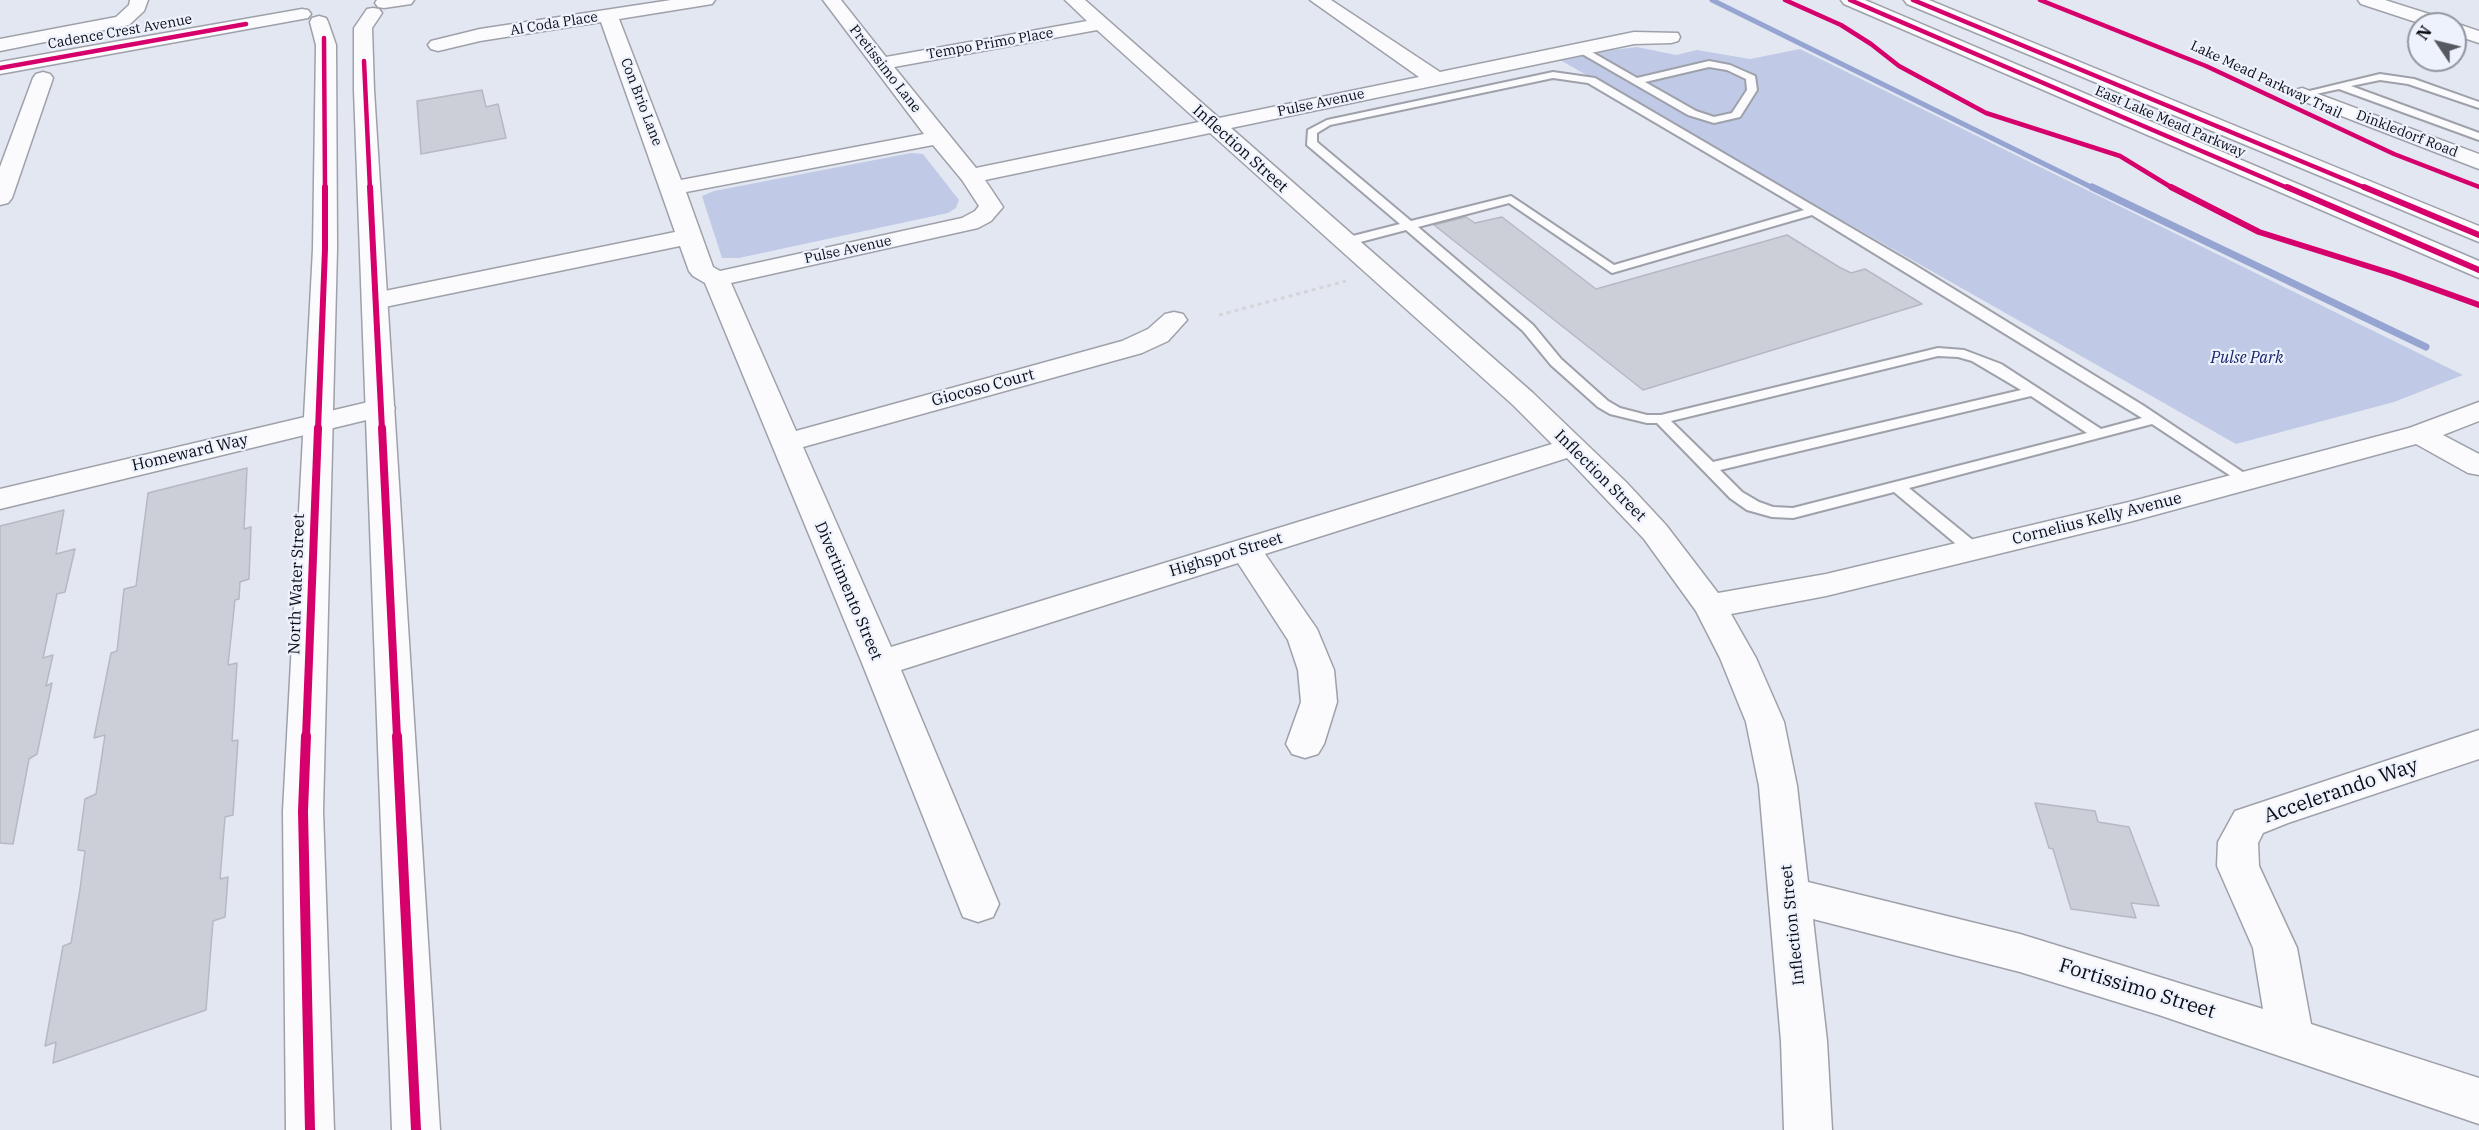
<!DOCTYPE html>
<html>
<head>
<meta charset="utf-8">
<style>
	body { margin:0 }
	#map { position:relative; width:2479px; height:1130px; overflow:hidden; background:#e3e7f2; font-family:"IBM Plex Serif",serif }
	canvas { display:block }
	.north { position:absolute; left:2407px; top:12px; width:60px; height:60px; box-sizing:border-box; background:#edf2fd; border:2px solid #92969f; border-radius:50%; rotate:305deg; font-size:16px; font-weight:700; line-height:24px; text-align:center; color:#0a0c12 }
	.north::after { content:''; display:block; margin:auto; width:21px; height:27px; background:#565960; clip-path:polygon(50% 0,100% 100%,50% 72%,0 100%) }
</style>
</head>
<body>
<div id="map">
<canvas width="2479" height="1130"></canvas>
<div class="north">N</div>
</div>
<script>
const context = document.querySelector('canvas').getContext('2d');
context.lineJoin = 'round';
function paint(path, color) {
  context.fillStyle = color;
  context.fill(path, 'evenodd');
}
function poly(rows) {
  const path = new Path2D();
  for (const r of rows) {
    path.moveTo(r[0], r[1]);
    for (let i = 2; i < r.length; i += 2) path.lineTo(r[i], r[i + 1]);
  }
  return path;
}
function stroke(path, color, width, dash) {
  context.strokeStyle = color;
  context.lineWidth = width;
  context.lineCap = dash ? 'butt' : 'round';
  context.setLineDash(dash || []);
  context.stroke(path);
}
function write(font, color, halo, rows, align = 'center') {
  context.font = font + ' "IBM Plex Serif",serif';
  context.lineWidth = 4.5;
  context.setLineDash([]);
  context.textBaseline = 'middle';
  context.strokeStyle = halo;
  context.fillStyle = color;
  for (const [text, x, y, turn = 0] of rows) {
    context.save();
    context.translate(x, y);
    context.rotate((+turn || 0) * Math.PI / 180);
    context.textAlign = isNaN(turn) ? turn : align;
    if (halo) context.strokeText(text, 0, 0);
    context.fillText(text, 0, 0);
    context.restore();
  }
}
const green = poly([
	[1637,47,1676,55,1697,50,1750,59,1800,49,2463,375,2394,402,2236,444,1560,60,1596,52],
	[911,153,923,154,959,200,956,208,948,213,739,258,722,258,702,196,714,191]
]);
const streamFar1 = poly([
	[1712,0,2095,189]
]);
const stream = poly([
	[2092,187,2426,347]
]);
const building = poly([
	[482,90,486,107,498,104,506,138,421,154,417,101,482,90],
	[1466,217,1475,223,1502,217,1596,289,1787,235,1839,267,1851,273,1865,269,1922,304,1643,390,1434,225,1466,217],
	[247,468,244,529,251,527,249,579,240,582,239,599,235,600,228,665,237,663,232,741,238,740,236,771,233,815,225,817,220,879,228,877,225,917,213,921,206,1010,53,1063,56,1042,45,1046,63,946,71,943,80,889,85,851,78,850,85,799,96,794,105,735,94,738,111,653,117,651,124,589,136,586,148,493,247,468],
	[64,510,56,554,75,549,65,592,57,594,43,658,53,655,46,686,52,683,37,754,29,759,13,844,0,843,0,526,64,510],
	[2035,803,2095,811,2098,822,2129,827,2159,906,2131,903,2136,918,2071,909,2053,849,2049,848,2035,803]
]);
const path = poly([
	[1219,315,1346,281]
]);
const service = poly([
	[1577,47,1583,47,1637,78,1709,61,1730,65,1755,76,1757,90,1740,117,1714,123,1688,115,1577,51,1577,47],
	[1709,67,1727,70,1746,79,1747,90,1732,113,1714,117,1696,111,1645,82,1709,67],
	[1553,72,1595,78,1913,264,2144,406,2256,481,2248,486,2243,484,2152,424,1909,488,1980,546,1982,550,1980,554,1974,555,1968,554,1894,492,1793,518,1772,517,1747,510,1730,498,1657,423,1647,423,1610,414,1598,407,1551,365,1523,331,1406,230,1345,246,1339,242,1341,239,1400,224,1307,145,1308,130,1327,120,1553,72],
	[1553,78,1588,83,1804,210,1614,265,1511,196,1411,221,1317,142,1317,133,1330,125,1553,78],
	[1509,203,1612,273,1812,215,2142,418,2101,429,2001,364,1964,350,1938,348,1661,415,1647,415,1620,408,1608,401,1561,359,1533,325,1418,227,1509,203],
	[1938,356,1958,357,1972,361,2021,390,1713,462,1671,421,1938,356],
	[2031,396,2087,433,1793,508,1773,507,1759,502,1742,492,1720,470,2031,396],
	[2380,74,2414,79,2479,102,2479,108,2408,84,2380,80,2351,86,2479,133,2479,140,2339,89,2302,97,2297,94,2380,74]
]);
const minor = poly([
	[130,0,148,0,144,11,129,25,0,51,0,39,116,17,129,5,130,0],
	[671,0,715,0,712,4,706,5,619,19,681,180,924,134,823,0,841,0,886,57,1087,21,1065,0,1085,0,1219,118,1419,77,1310,0,1331,0,1440,72,1634,32,1678,33,1680,37,1678,41,1671,43,1634,44,1231,128,1533,393,1626,482,1666,525,1718,593,1826,574,2129,502,2409,428,2479,402,2479,421,2443,435,2479,454,2479,475,2468,473,2416,444,2129,522,1826,596,1731,614,1756,658,1784,722,1797,786,1808,882,2020,934,2263,1009,2253,948,2217,866,2218,842,2235,811,2479,730,2479,759,2288,823,2263,833,2258,843,2259,866,2297,948,2311,1024,2479,1078,2479,1124,2159,1015,2020,972,1813,919,1827,1041,1832,1130,1784,1130,1781,1041,1759,786,1746,722,1720,658,1696,611,1644,539,1567,458,1265,554,1317,629,1334,670,1337,702,1324,744,1318,754,1305,758,1292,754,1286,744,1301,702,1298,670,1288,640,1238,563,901,670,999,904,993,917,978,922,963,917,862,663,705,283,693,276,689,271,680,246,375,309,366,307,362,301,366,295,375,293,675,232,601,22,480,41,438,51,431,49,428,45,431,41,480,29,671,0],
	[1097,30,1199,122,976,168,894,67,1097,30],
	[1210,133,1513,405,1552,444,891,647,803,447,1142,353,1168,341,1187,320,1183,314,1174,312,1165,314,1148,329,1122,341,796,431,731,283,978,228,991,221,1003,207,985,180,1210,133],
	[933,145,962,180,979,206,975,211,962,218,720,271,713,267,686,192,933,145],
	[2358,0,2385,0,2448,20,2450,24,2422,24,2361,4,2358,0],
	[2455,23,2479,31,2479,43,2455,35,2455,24,2453,24,2455,23],
	[43,72,50,74,53,78,12,198,8,203,0,205,0,167,33,78,36,74,43,72],
	[2302,88,2479,154,2479,169,2295,98,2292,94,2295,90,2302,88],
	[381,399,391,402,395,408,391,414,0,509,0,489,381,399]
]);
const tertiary = poly([
	[377,0,414,0,411,4,384,8,378,7,375,3,377,0],
	[373,8,379,9,382,13,372,28,374,90,440,1130,392,1130,354,90,354,28,367,9,373,8],
	[302,9,308,10,311,14,308,18,0,74,0,62,302,9],
	[319,16,326,18,328,22,336,45,337,249,323,811,334,1130,286,1130,283,811,313,249,316,45,310,22,312,18,319,16]
]);
const primary = poly([
	[1841,0,1865,0,2479,261,2479,278,1844,4,1841,0],
	[1904,0,1929,0,2479,226,2479,242,1907,4,1904,0]
]);
const cyclewayFar3 = poly([
	[1785,0,1841,25,1871,44,1899,66,1986,113,2120,156,2174,189],
	[1850,0,2290,189],
	[1913,0,2368,189],
	[2040,0,2206,66,2394,154,2479,187],
	[324,38,325,189],
	[364,61,370,189],
	[0,68,246,24]
]);
const cyclewayFar2 = poly([
	[370,187,382,430],
	[2171,187,2259,232,2393,274,2479,305],
	[2287,187,2479,270],
	[2364,187,2479,235],
	[318,430,325,249,325,187]
]);
const cyclewayFar1 = poly([
	[382,428,397,737],
	[306,737,318,428]
]);
const cycleway = poly([
	[306,736,303,811,310,1130],
	[397,736,416,1130]
]);
const farStreetnames = [
	["Al Coda Place",554,24,-9],
	["Cadence Crest Avenue",120,32,-10],
	["Tempo Primo Place",990,44,-10],
	["Pretissimo Lane",885,69,52],
	["Lake Mead Parkway Trail",2266,80,25],
	["Con Brio Lane",641,102,69],
	["Pulse Avenue",1321,103,-12],
	["East Lake Mead Parkway",2170,122,23],
	["Dinkledorf Road",2407,134,21],
	["Pulse Avenue",848,250,-12]
];
const streetNames = [
	["Inflection Street",1240,149,42],
	["Giocoso Court",983,388,-15],
	["Homeward Way",190,453,-13],
	["Inflection Street",1600,476,45],
	["Cornelius Kelly Avenue",2097,519,-14],
	["Highspot Street",1226,555,-17],
	["North Water Street",297,584,-88],
	["Divertimento Street",848,591,67],
	["Inflection Street",1793,925,-96]
];
const parkNames = [
	["Pulse Park",2247,358]
];
const nearStreetnames = [
	["Accelerando Way",2341,791,-19],
	["Fortissimo Street",2137,989,17]
];
paint(green, '#c0cae6');
stroke(streamFar1, '#95a4d1', 5);
stroke(stream, '#95a4d1', 7);
paint(building, '#cccfd8');
stroke(building, '#b6b9c1', 1.5);
stroke(service, '#9ea1a9', 4);
stroke(minor, '#9ea1a9', 3);
stroke(tertiary, '#9ea1a9', 3);
stroke(primary, '#9ea1a9', 3);
stroke(path, '#d5d5d8', 3, [4, 4]);
paint(service, '#fbfbfd');
paint(minor, '#fbfbfd');
paint(tertiary, '#fbfbfd');
paint(primary, '#fbfbfd');
stroke(cyclewayFar3, '#d6006c', 4.5);
stroke(cyclewayFar2, '#d6006c', 6);
stroke(cyclewayFar1, '#d6006c', 8);
stroke(cycleway, '#d6006c', 10);
write('14px', '#0a0c12', '#edf2fd', farStreetnames);
write('16px', '#0a0c12', '#edf2fd', streetNames);
write('italic 16px', '#17236a', '#edf2fd', parkNames);
write('20px', '#0a0c12', '#edf2fd', nearStreetnames);
</script>
</body>
</html>
